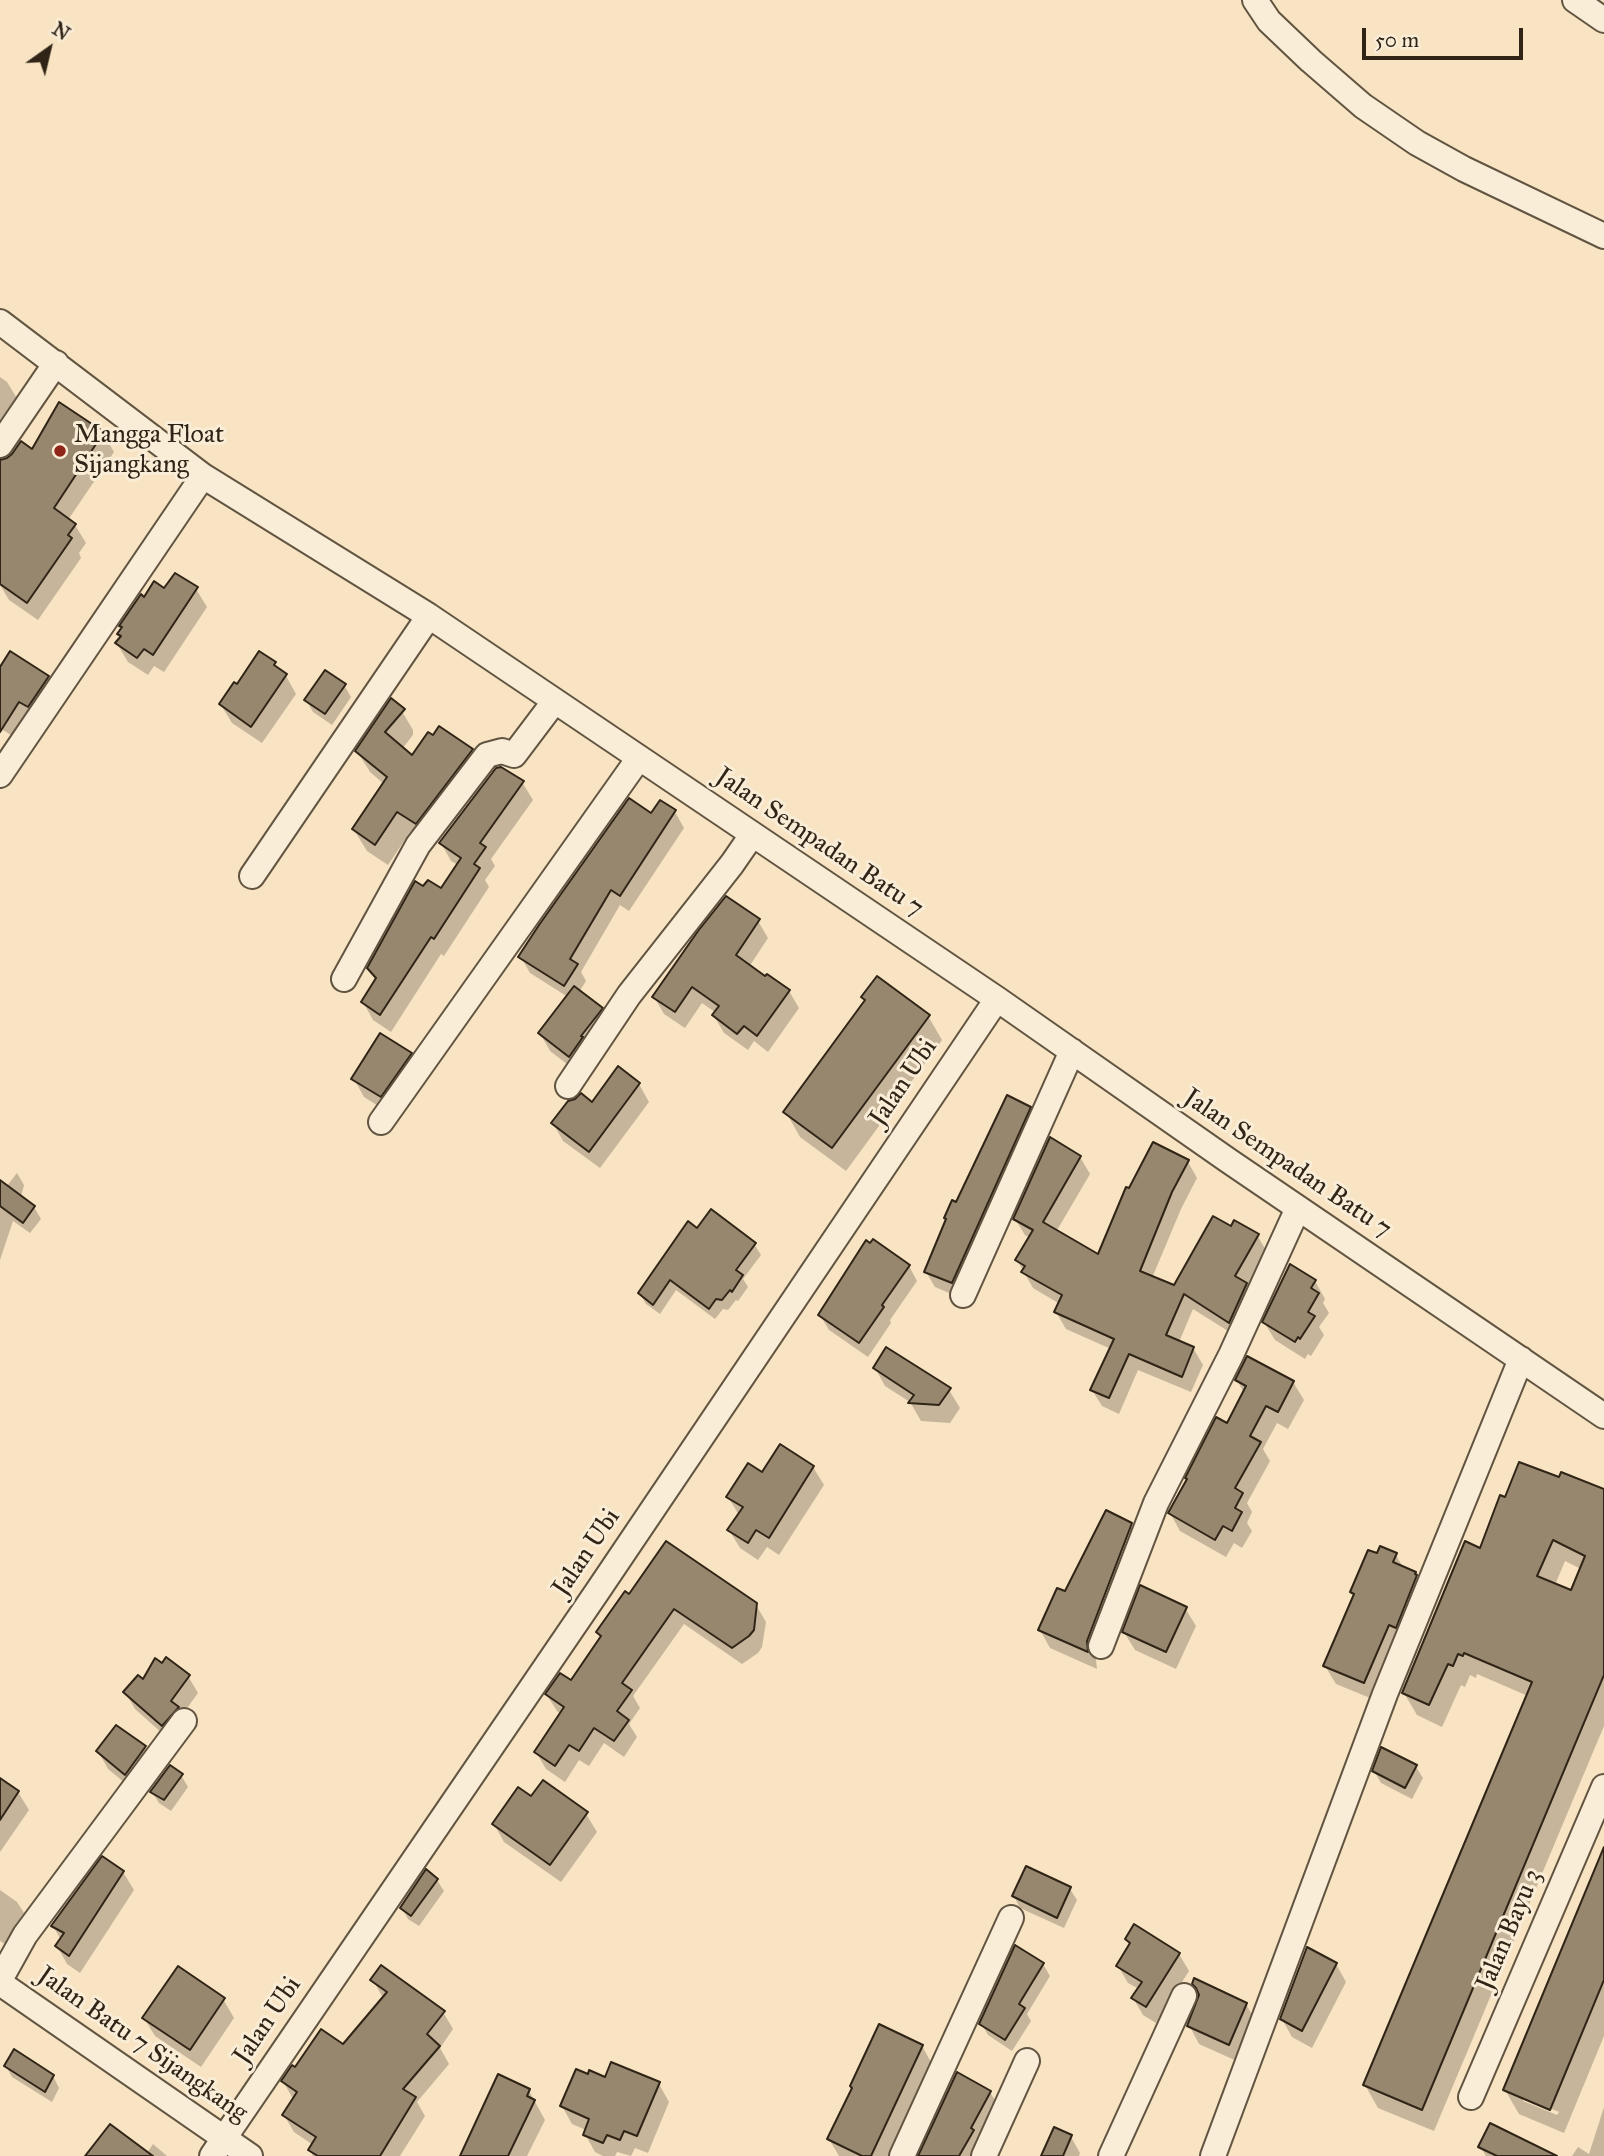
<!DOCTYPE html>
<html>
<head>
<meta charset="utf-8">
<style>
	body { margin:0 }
	#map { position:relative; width:1604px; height:2156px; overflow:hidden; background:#f8e3c2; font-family:"IM FELL Great Primer",serif }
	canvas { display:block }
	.north { position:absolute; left:14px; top:14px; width:70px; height:70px; -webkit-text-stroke:5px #faedd7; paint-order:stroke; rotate:34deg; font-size:19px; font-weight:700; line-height:28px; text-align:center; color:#2f2416 }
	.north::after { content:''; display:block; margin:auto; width:24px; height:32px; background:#2f2416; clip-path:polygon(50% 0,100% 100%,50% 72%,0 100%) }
	.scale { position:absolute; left:1362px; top:28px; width:161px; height:32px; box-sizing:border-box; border:4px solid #2f2416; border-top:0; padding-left:9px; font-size:21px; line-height:24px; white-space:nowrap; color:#2f2416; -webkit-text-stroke:5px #faedd7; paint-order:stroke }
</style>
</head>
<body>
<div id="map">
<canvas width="1604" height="2156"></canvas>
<div class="north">N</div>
<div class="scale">50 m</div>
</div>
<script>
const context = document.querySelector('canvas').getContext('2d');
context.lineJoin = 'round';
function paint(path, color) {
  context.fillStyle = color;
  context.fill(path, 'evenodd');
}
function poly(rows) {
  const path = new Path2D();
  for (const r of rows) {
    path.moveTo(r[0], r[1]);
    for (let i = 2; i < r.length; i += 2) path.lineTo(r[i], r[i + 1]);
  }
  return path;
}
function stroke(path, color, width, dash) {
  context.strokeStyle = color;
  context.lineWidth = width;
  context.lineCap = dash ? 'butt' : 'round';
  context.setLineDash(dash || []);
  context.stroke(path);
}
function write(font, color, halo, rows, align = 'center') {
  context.font = font + ' "IM FELL Great Primer",serif';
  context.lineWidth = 6;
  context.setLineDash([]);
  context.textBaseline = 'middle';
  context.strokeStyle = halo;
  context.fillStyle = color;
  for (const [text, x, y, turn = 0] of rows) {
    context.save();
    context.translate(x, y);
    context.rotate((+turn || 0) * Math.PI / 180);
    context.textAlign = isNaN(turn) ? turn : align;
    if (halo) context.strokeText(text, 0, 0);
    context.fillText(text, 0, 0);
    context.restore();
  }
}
const shadow = poly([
	[0,377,7,382,18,400,0,426],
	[103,433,114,452,68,520,75,525,86,543,79,553,81,558,38,620,9,600,0,585,0,460],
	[196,589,207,607,164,672,154,666,148,675,128,662,117,644,122,637,119,634,165,591],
	[274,663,279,671,286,676,296,694,262,743,232,723,221,705,237,686],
	[0,670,48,677,58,695,17,739,0,728],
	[344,685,351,697,332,725,313,712,306,700],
	[400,708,413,730,413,735,402,749,412,758,472,750,484,771,428,844,410,832,388,865,367,851,354,830,384,784,370,772,357,751],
	[522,782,533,800,491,859,495,866,485,880,489,887,444,956,441,954,391,1032,373,1020,363,1002,376,981,369,968,424,889,442,891,458,865,451,861,441,843],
	[675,812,684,828,629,911,620,905,581,972,586,981,579,992,601,1009,612,1027,580,1074,550,1051,540,1033,568,997,530,973,521,957,652,816],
	[758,921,768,938,749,967,789,991,799,1008,768,1052,754,1041,748,1050,724,1033,714,1016,716,1013,702,1003,685,1028,664,1014,654,997],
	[863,997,928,1016,942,1040,846,1171,800,1137,786,1112,866,1002],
	[411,1054,421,1072,391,1114,364,1097,354,1079],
	[639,1084,649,1102,600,1168,563,1141,553,1123],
	[1030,1108,1039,1123,961,1298,935,1287,926,1272,957,1204],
	[1080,1157,1090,1174,1056,1232,1099,1257,1188,1162,1197,1178,1181,1209,1152,1278,1175,1287,1231,1229,1257,1235,1267,1252,1247,1287,1256,1301,1239,1338,1193,1309,1179,1342,1193,1348,1203,1365,1191,1392,1138,1370,1119,1414,1102,1406,1092,1390,1111,1349,1066,1329,1056,1312,1060,1304,1033,1288,1017,1260,1030,1238,1025,1235,1015,1219],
	[17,1173,24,1185,21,1197,34,1207,41,1219,30,1233,13,1221,0,1260,0,1195],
	[698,1231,754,1244,761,1255,743,1279,748,1287,738,1301,736,1300,728,1310,723,1309,715,1319,676,1290,660,1314,646,1304,640,1294],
	[909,1266,917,1281,890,1320,891,1323,868,1357,829,1330,820,1315],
	[1315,1281,1325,1299,1323,1303,1329,1313,1319,1327,1324,1335,1311,1356,1308,1354,1305,1359,1275,1340,1264,1322],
	[875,1368,949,1390,960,1408,950,1423,921,1421,910,1402,885,1386],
	[1237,1380,1293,1382,1304,1400,1288,1429,1277,1423,1263,1449,1270,1461,1247,1503,1252,1512,1247,1523,1252,1531,1242,1548,1234,1543,1226,1557,1180,1531,1170,1513,1227,1426,1244,1393],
	[813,1467,824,1485,779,1555,767,1547,758,1560,740,1548,729,1530,739,1515,728,1497,762,1475],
	[1560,1480,1604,1491,1604,1726,1434,2131,1378,2108,1365,2085,1528,1696,1477,1674,1476,1678,1470,1675,1465,1687,1461,1685,1442,1727,1417,1715,1404,1693,1506,1499],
	[1565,1561,1581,1569,1572,1592,1555,1585],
	[1131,1524,1142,1542,1096,1660,1097,1669,1050,1648,1040,1630,1065,1594],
	[1396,1555,1404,1569,1415,1573,1426,1595,1375,1700,1336,1684,1325,1666,1355,1596,1352,1592,1377,1556],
	[629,1597,756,1605,766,1622,762,1647,758,1653,742,1664,684,1624,633,1696,640,1708,629,1724,637,1737,624,1757,604,1743,589,1766,579,1760,565,1782,546,1769,536,1752,561,1714,557,1711,547,1695,572,1683,601,1638,598,1632],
	[1185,1608,1196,1626,1176,1669,1135,1650,1124,1632],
	[188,1676,198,1693,182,1715,172,1742,135,1709,125,1692,143,1681],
	[145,1747,155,1765,136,1792,108,1769,98,1751],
	[1416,1767,1423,1778,1412,1799,1381,1783,1374,1771],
	[181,1775,188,1787,171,1811,159,1803,152,1792],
	[0,1780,18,1792,29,1810,0,1852],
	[531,1798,586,1814,597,1832,561,1882,504,1842,494,1824],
	[1604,1853,1604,2036,1564,2133,1519,2114,1505,2090],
	[1523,2097,1559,2112,1557,2115,1523,2101],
	[123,1872,134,1890,80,1973,67,1964,57,1946,61,1940,53,1926],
	[437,1880,444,1891,419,1926,408,1919,402,1908],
	[1070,1889,1077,1900,1064,1928,1020,1908,1014,1896],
	[0,1890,17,1902,24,1913,17,1923,23,1933,12,1949,0,1941],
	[1127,1939,1179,1954,1189,1971,1156,2023,1143,2015,1133,1998,1139,1989,1128,1983,1118,1966,1131,1945],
	[1043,1964,1050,1976,1027,2014,1031,2021,1012,2051,988,2035,981,2023],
	[1336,1964,1346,1982,1312,2048,1292,2037,1282,2019],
	[373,1980,443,2012,453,2029,440,2048,449,2064,417,2102,425,2116,400,2156,313,2156,310,2150,313,2145,294,2132,284,2115,293,2099,283,2081,296,2070,344,2046,383,1998],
	[223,1999,234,2018,201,2067,155,2036,144,2018],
	[1246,2004,1256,2022,1239,2062,1199,2044,1189,2025],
	[922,2046,932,2064,889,2156,839,2156,829,2139],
	[6,2066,53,2076,59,2088,52,2102,12,2077],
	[589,2076,606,2079,659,2084,669,2102,648,2153,635,2148,631,2156,617,2152,615,2156,603,2156,595,2152,585,2134,586,2130,572,2124,562,2106],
	[529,2091,545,2120,527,2156,462,2156],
	[990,2092,997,2104,977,2140,979,2143,972,2156,920,2156],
	[1604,2107,1604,2156,1572,2156,1578,2147,1589,2154],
	[1071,2137,1080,2153,1079,2156,1043,2156],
	[153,2144,167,2156,87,2156,147,2153],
	[1480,2146,1542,2156,1486,2156]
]);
const building = poly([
	[59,402,104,432,54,508,76,524,68,535,72,538,27,603,0,584,0,460,7,458,12,454,21,441,32,449,59,402],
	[175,573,198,587,153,655,144,649,137,658,115,643,121,636,117,634,122,627,119,626,141,594,144,597,154,581,164,588,175,573],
	[10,651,49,676,28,707,19,702,0,732,0,667,10,651],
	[259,651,276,662,274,665,287,674,251,727,219,704,234,682,237,684,259,651],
	[325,670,346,684,325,714,304,700,325,670],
	[391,698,405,709,385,732,412,755,428,732,433,735,439,726,473,749,416,824,397,812,375,845,352,829,387,777,355,751,391,698],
	[501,767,524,781,480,843,486,847,474,864,480,868,434,939,431,937,380,1015,361,1002,376,978,367,968,415,881,423,886,428,880,441,888,461,858,439,843,496,768,501,767],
	[629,798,651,813,660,800,676,810,620,896,611,890,570,959,578,964,564,986,518,957,539,925,629,798],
	[726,896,760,919,736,955,765,976,767,974,790,990,757,1036,744,1026,737,1034,712,1015,719,1006,692,987,675,1012,652,997,698,931,726,896],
	[877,976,930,1015,832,1148,783,1112,865,1000,861,997,877,976],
	[574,986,603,1008,581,1036,583,1037,569,1057,538,1033,574,986],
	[380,1033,412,1053,381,1097,351,1079,380,1033],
	[618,1066,640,1083,589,1152,551,1123,568,1101,575,1099,581,1093,592,1102,618,1066],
	[1007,1095,1031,1107,952,1283,924,1272,946,1219,944,1218,952,1200,956,1202,1007,1095],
	[1050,1137,1081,1156,1043,1222,1098,1254,1126,1187,1129,1188,1153,1142,1189,1160,1172,1192,1140,1271,1174,1285,1213,1216,1231,1226,1234,1220,1259,1234,1235,1276,1247,1283,1229,1323,1184,1294,1166,1335,1194,1347,1182,1377,1129,1354,1109,1398,1090,1390,1114,1339,1054,1312,1062,1295,1021,1272,1025,1266,1015,1260,1033,1230,1013,1219,1050,1137],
	[0,1180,35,1206,23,1223,0,1206,0,1180],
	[711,1209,756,1243,736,1270,743,1275,732,1292,730,1290,722,1300,716,1299,709,1309,670,1280,653,1305,638,1293,688,1221,697,1228,711,1209],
	[873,1239,910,1265,882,1305,884,1307,859,1343,818,1315,866,1240,870,1243,873,1239],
	[1290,1264,1316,1280,1311,1288,1319,1293,1308,1312,1315,1316,1300,1339,1298,1337,1295,1342,1262,1322,1290,1264],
	[886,1347,951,1388,939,1405,908,1403,914,1395,873,1368,886,1347],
	[1247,1356,1294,1381,1278,1412,1266,1406,1250,1436,1261,1442,1235,1488,1243,1493,1235,1508,1242,1512,1232,1531,1223,1526,1215,1540,1168,1513,1187,1479,1185,1478,1216,1417,1227,1423,1246,1386,1235,1380,1247,1356],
	[780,1444,814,1466,769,1538,756,1530,748,1543,727,1530,743,1507,726,1497,748,1463,762,1472,780,1444],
	[1519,1462,1559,1477,1561,1472,1604,1489,1604,1675,1422,2110,1363,2085,1532,1682,1464,1653,1463,1656,1458,1654,1453,1666,1448,1664,1429,1705,1402,1693,1465,1541,1480,1548,1500,1495,1505,1497,1519,1462],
	[1553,1540,1585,1556,1571,1590,1537,1576,1553,1540],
	[1106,1510,1132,1523,1087,1641,1088,1652,1038,1630,1057,1588,1065,1591,1106,1510],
	[666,1541,757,1603,754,1630,749,1636,732,1648,674,1609,622,1683,632,1690,617,1711,629,1720,614,1741,594,1728,579,1751,569,1745,555,1766,534,1752,564,1707,545,1694,560,1673,571,1680,601,1636,596,1632,625,1591,629,1594,666,1541],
	[1380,1546,1397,1553,1393,1562,1416,1572,1415,1574,1417,1575,1396,1628,1389,1625,1364,1683,1323,1666,1354,1594,1350,1592,1368,1550,1377,1553,1380,1546],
	[1140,1585,1187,1607,1166,1652,1122,1632,1140,1585],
	[166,1657,190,1675,171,1701,179,1707,162,1726,123,1692,138,1675,143,1679,155,1658,162,1663,166,1657],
	[116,1725,146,1746,125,1775,96,1751,116,1725],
	[1381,1747,1417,1765,1405,1788,1372,1771,1381,1747],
	[170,1765,183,1774,164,1800,150,1792,170,1765],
	[0,1778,19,1791,0,1820,0,1778],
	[543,1780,588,1812,550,1865,492,1824,518,1787,531,1796,543,1780],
	[1604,1847,1604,1980,1550,2110,1503,2090,1604,1847],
	[102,1856,124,1871,69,1956,55,1946,64,1933,51,1926,102,1856],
	[1026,1866,1071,1887,1057,1918,1012,1896,1026,1866],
	[426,1869,438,1879,411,1916,400,1908,426,1869],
	[1134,1924,1180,1953,1146,2007,1131,1998,1142,1982,1116,1966,1130,1943,1125,1939,1134,1924],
	[1015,1945,1044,1963,1019,2004,1025,2008,1005,2040,979,2024,1015,1945],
	[1307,1947,1337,1963,1302,2031,1280,2019,1307,1947],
	[381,1965,445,2011,427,2034,440,2046,403,2089,416,2097,380,2156,318,2156,308,2150,316,2137,282,2115,297,2092,281,2081,292,2065,295,2067,321,2029,343,2044,387,1992,370,1980,381,1965],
	[178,1966,225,1998,190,2050,142,2018,178,1966],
	[1194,1978,1247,2003,1229,2045,1187,2026,1199,1995,1196,1988,1192,1984,1194,1978],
	[879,2024,923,2045,871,2156,862,2156,827,2139,852,2088,850,2086,879,2024],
	[14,2049,54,2075,45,2092,4,2066,14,2049],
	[611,2062,660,2082,637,2136,624,2131,620,2140,607,2135,603,2143,583,2135,589,2119,560,2106,576,2069,588,2074,589,2070,605,2077,611,2062],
	[957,2072,991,2091,971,2128,974,2130,959,2156,918,2156,957,2072],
	[498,2074,530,2089,527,2096,535,2100,508,2156,460,2156,498,2074],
	[1490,2123,1557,2156,1497,2156,1478,2147,1490,2123],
	[110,2124,153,2156,85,2156,110,2124],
	[1054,2127,1072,2135,1063,2156,1041,2156,1054,2127]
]);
const minor = poly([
	[1255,0,1269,21,1311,61,1363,106,1417,143,1464,169,1604,236],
	[1575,0,1604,20],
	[0,322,203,476,429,616,997,999,1229,1161,1604,1416],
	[0,445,56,363],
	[0,775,203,476],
	[252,876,429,616],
	[344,979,418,845,487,755,502,751,514,755,554,702],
	[568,1086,629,995,732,864,752,835],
	[381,1122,639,758],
	[963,1295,1072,1051],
	[1101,1646,1156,1503,1231,1355,1298,1208],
	[0,1980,25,1935,184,1721],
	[0,1983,250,2156],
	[1471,2097,1604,1787],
	[212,2156,597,1592,997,999],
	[902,2156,1011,1918],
	[984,2156,1027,2061],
	[1111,2156,1184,1996],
	[1213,2156,1385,1694,1521,1359]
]);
const markers = [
	[60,451,7,"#8f2418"]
];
const poiNames = [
	["Mangga Float",74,436],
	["Sijangkang",74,466]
];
const streetNames = [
	["Jalan Sempadan Batu 7",819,843,34],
	["Jalan Ubi",904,1083,-56],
	["Jalan Sempadan Batu 7",1287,1164,34],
	["Jalan Ubi",587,1553,-56],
	["Jalan Bayu 3",1510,1930,-67],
	["Jalan Ubi",268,2021,-56],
	["Jalan Batu 7 Sijangkang",142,2045,35]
];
paint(shadow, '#0003');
paint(building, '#98876f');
stroke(building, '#2f2416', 2);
stroke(minor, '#615441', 28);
stroke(minor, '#faedd7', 24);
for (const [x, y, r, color] of markers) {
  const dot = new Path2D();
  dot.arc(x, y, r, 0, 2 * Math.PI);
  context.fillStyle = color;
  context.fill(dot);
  stroke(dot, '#faedd7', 2.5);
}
write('26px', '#2f2416', '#faedd7', poiNames, 'left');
write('26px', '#2f2416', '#faedd7', streetNames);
</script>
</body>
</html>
